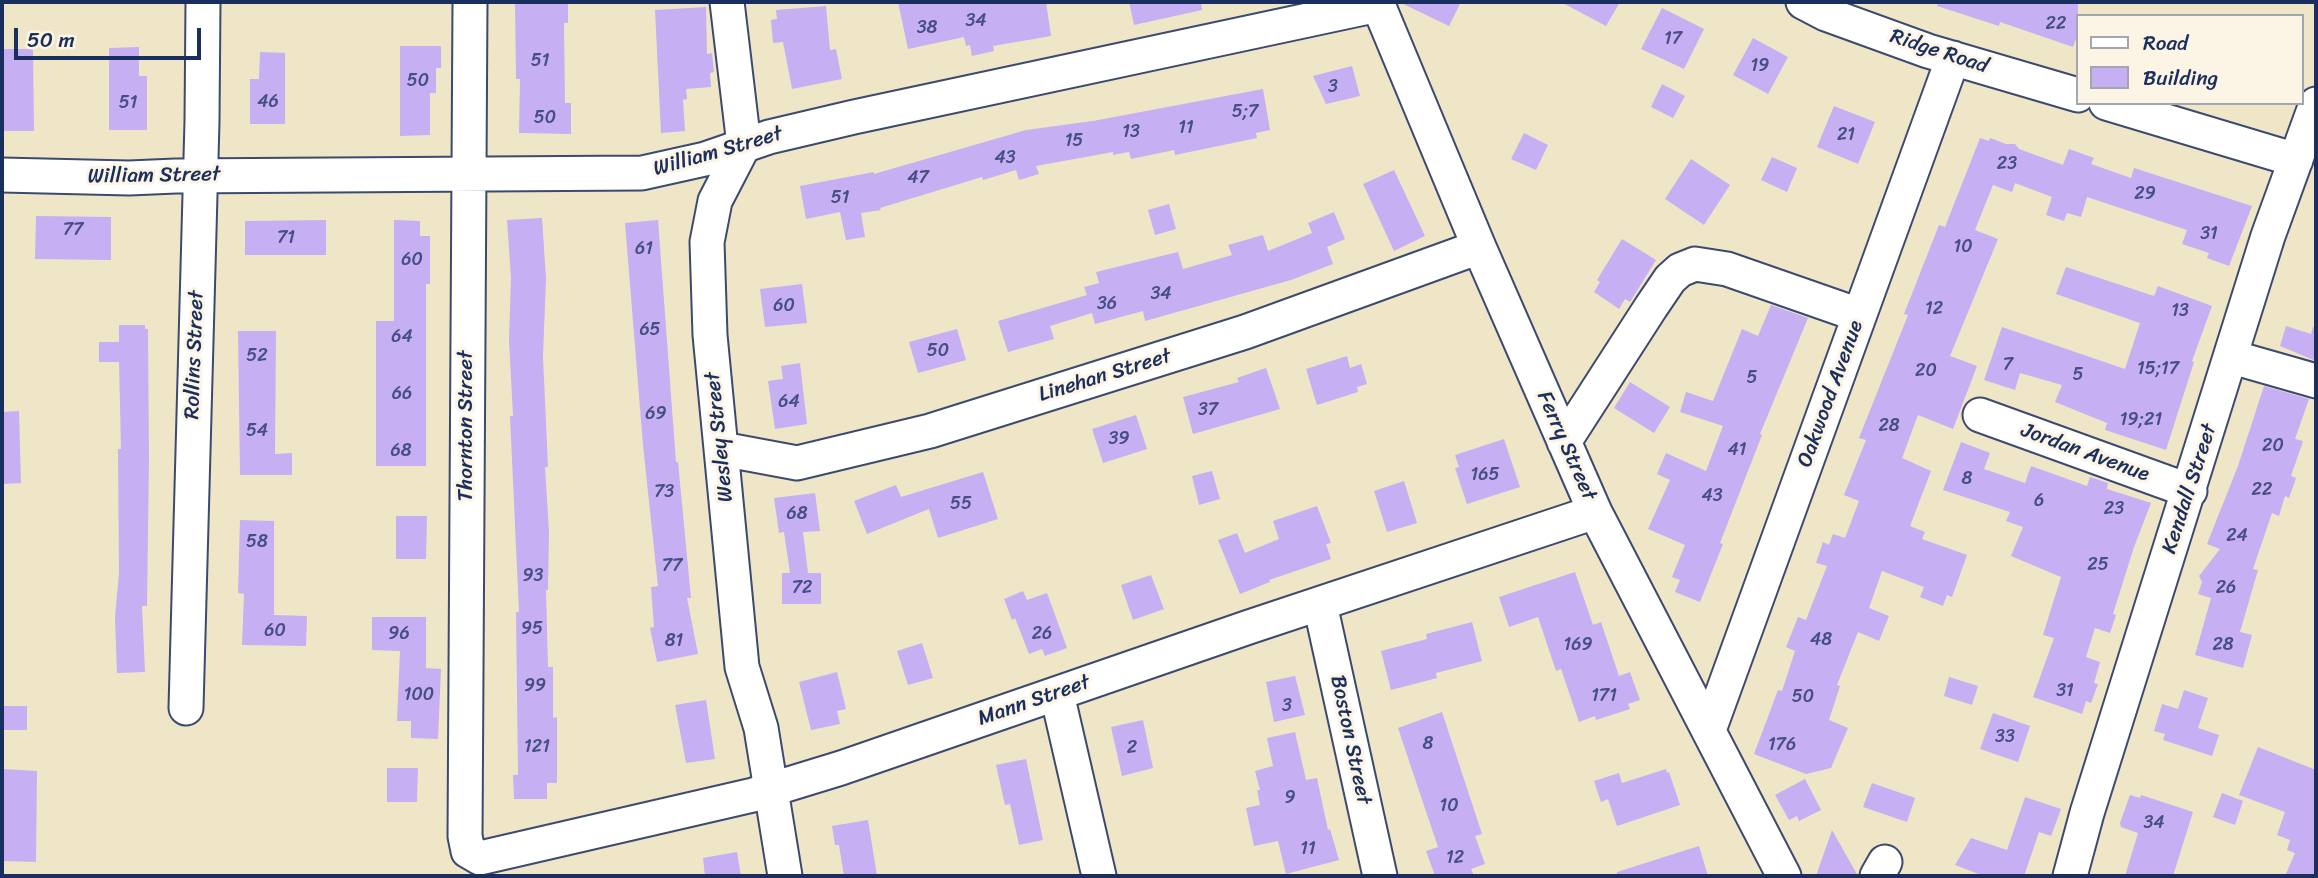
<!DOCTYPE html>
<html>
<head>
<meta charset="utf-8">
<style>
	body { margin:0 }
	#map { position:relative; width:2318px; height:878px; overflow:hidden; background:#efe6c8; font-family:Sriracha,sans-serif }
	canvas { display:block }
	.frame { position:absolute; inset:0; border:4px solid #1b2f5e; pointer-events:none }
	.legend { position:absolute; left:2076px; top:14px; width:228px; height:91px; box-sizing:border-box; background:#fcf5e5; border:2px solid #a2a6af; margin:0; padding:9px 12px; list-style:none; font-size:21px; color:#1b2f5e }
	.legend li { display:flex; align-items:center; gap:14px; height:35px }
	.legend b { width:35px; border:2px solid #a2a6af }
	.scale { position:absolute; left:14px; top:28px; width:187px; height:32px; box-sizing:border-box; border:4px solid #1b2f5e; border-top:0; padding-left:9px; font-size:21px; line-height:24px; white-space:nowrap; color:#1b2f5e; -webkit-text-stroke:5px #fcf5e5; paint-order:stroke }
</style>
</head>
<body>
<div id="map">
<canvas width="2318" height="878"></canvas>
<div class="frame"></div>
<ul class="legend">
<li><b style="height:9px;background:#fff"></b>Road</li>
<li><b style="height:19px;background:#c6aff2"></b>Building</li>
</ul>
<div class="scale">50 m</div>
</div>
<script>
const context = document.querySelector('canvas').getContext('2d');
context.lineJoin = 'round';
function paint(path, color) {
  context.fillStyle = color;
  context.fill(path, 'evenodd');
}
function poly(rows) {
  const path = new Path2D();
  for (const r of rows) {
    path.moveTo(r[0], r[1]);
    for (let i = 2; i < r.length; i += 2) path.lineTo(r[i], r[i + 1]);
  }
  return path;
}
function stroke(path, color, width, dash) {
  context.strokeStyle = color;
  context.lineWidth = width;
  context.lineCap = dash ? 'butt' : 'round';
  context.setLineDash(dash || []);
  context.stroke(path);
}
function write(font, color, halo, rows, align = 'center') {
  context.font = font + ' Sriracha,sans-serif';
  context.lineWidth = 6;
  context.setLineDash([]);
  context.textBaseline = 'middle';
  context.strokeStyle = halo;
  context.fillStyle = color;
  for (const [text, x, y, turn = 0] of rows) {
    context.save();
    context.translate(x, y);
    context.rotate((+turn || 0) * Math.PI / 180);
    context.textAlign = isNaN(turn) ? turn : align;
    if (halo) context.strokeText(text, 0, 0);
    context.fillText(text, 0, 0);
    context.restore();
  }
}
const building = poly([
	[515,2,568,2,568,23,564,23,565,103,571,103,571,134,519,133,520,79,516,79],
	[898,2,1046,2,1051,36,993,46,994,51,972,56,970,45,966,46,964,37,908,49],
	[1129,2,1201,2,1202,10,1134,25],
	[1399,2,1461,2,1449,26],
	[1561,2,1620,2,1606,26],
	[1938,2,2078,2,2078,33,2073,47,2000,22,1999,26,1937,6],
	[826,6,830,50,836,49,842,79,792,89,783,42,773,43,771,20,777,19,776,10],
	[706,7,707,54,712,53,714,72,710,73,711,87,686,89,687,99,683,100,685,131,661,133,655,10],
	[1662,8,1704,29,1684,69,1641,49],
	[1753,38,1788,57,1768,94,1733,75],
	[400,46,441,46,441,68,436,68,436,93,430,93,430,135,400,136],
	[139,47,139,76,147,76,147,130,109,130,109,48],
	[2,49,33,49,34,131,2,131],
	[260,52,285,53,285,124,250,124,250,79,259,79],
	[1352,66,1360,96,1326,104,1313,76],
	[1662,84,1685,96,1673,118,1651,107],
	[1263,89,1270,130,1256,133,1257,138,1175,155,1174,150,1131,159,1129,152,1113,155,1113,152,1036,166,1039,174,1019,180,1016,170,983,180,982,177,880,208,881,210,861,213,865,237,846,240,840,212,806,219,800,186,874,172,874,174,1026,130,1093,121],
	[1834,106,1875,122,1858,164,1817,147],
	[1524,133,1548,145,1536,170,1511,159],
	[1980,138,1989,141,1990,138,2006,144,2015,144,2019,149,2063,165,2069,149,2094,158,2091,164,2131,178,2134,168,2252,206,2229,266,2207,258,2209,253,2182,244,2187,230,2087,197,2081,217,2067,213,2064,221,2046,215,2052,197,2015,183,2012,192,1993,185,1975,230,1998,239,1950,356,1977,366,1953,429,1918,415,1902,458,1931,471,1910,526,1925,532,1922,539,1967,555,1952,597,1947,595,1943,606,1920,597,1924,587,1882,571,1869,608,1889,616,1879,641,1858,632,1837,685,1840,686,1829,720,1848,728,1831,768,1806,774,1754,754,1778,690,1782,691,1795,651,1786,647,1798,617,1806,620,1827,566,1816,563,1823,542,1829,545,1833,534,1845,538,1859,501,1844,495,1866,440,1859,438,1908,315,1904,314,1939,225,1945,227],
	[1772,157,1797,168,1787,192,1761,180],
	[1691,159,1730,185,1704,225,1665,199],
	[1394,170,1425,236,1394,251,1363,184],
	[1169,204,1176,229,1155,235,1148,210],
	[1334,212,1345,239,1327,247,1333,264,1291,280,1145,321,1143,311,1095,324,1092,313,1050,326,1054,339,1008,352,998,321,1087,295,1084,287,1099,283,1096,272,1178,252,1183,269,1232,255,1228,245,1263,235,1268,251,1312,233,1308,223],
	[36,216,111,217,111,260,35,259],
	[542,218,546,278,543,357,548,467,545,467,549,532,548,590,546,590,548,667,553,667,553,718,557,717,557,783,547,783,547,799,514,799,513,775,518,775,516,612,519,612,510,416,513,416,509,340,511,278,507,220],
	[326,220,326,255,245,255,245,221],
	[394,220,420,221,420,236,430,236,430,284,426,284,426,466,376,466,376,321,394,321],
	[658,220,676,462,678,462,691,598,687,598,698,654,657,662,650,628,654,627,651,587,658,586,643,445,625,223],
	[1622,239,1656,260,1630,302,1625,299,1619,309,1594,292,1600,282,1597,280],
	[2066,267,2154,296,2158,286,2212,306,2192,361,2194,362,2166,450,2105,430,2107,423,2055,402,2062,385,2020,373,2015,390,1984,380,2002,327,2125,369,2140,323,2056,294],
	[802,284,807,323,765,327,760,289],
	[1771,305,1808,318,1760,434,1762,435,1720,543,1723,544,1700,602,1675,592,1680,580,1672,577,1685,545,1648,529,1670,480,1657,474,1666,453,1706,471,1723,426,1680,412,1686,392,1713,401,1742,329,1758,336],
	[119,325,145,325,145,329,148,329,149,459,147,606,142,606,145,672,117,673,115,617,119,573,118,449,121,449,119,362,99,362,99,342,119,342],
	[2286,326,2311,334,2313,327,2316,328,2316,361,2280,346],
	[957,329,966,360,918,373,909,342],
	[238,331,276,331,275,454,292,453,292,475,240,475],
	[1347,356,1350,368,1361,364,1367,384,1357,387,1358,392,1317,405,1306,369],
	[800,363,807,424,775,429,768,381,783,379,781,366],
	[1266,368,1280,409,1193,434,1183,397,1239,382,1237,378],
	[1630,382,1670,407,1654,433,1614,408],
	[2264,386,2309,399,2295,439,2303,441,2291,476,2296,478,2289,498,2285,496,2279,516,2272,513,2253,569,2258,570,2240,632,2252,635,2243,668,2195,655,2211,598,2198,594,2202,582,2199,576,2220,549,2207,544,2238,466],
	[19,411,21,483,2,484,2,412],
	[1136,415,1147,449,1103,463,1092,429],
	[1504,439,1520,487,1467,504,1455,468,1459,467,1455,455],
	[1961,442,1990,453,1984,469,2025,483,2031,466,2087,486,2090,477,2108,483,2107,489,2151,503,2134,547,2113,614,2116,615,2110,633,2095,628,2086,657,2100,662,2094,683,2098,684,2091,703,2086,701,2082,714,2033,697,2054,638,2043,635,2061,577,2011,556,2023,527,2006,521,2010,512,1943,490],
	[1212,471,1220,499,1199,505,1192,476],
	[983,472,998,519,938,538,929,509,867,534,854,501,896,485,901,497],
	[1404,481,1417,523,1387,532,1374,491],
	[815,493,820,531,803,532,808,573,821,573,821,604,782,604,782,573,790,573,784,532,779,533,774,498],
	[1317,506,1331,543,1326,544,1331,559,1269,580,1270,582,1240,594,1218,540,1237,533,1245,553,1279,539,1273,521],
	[396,516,427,516,426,559,396,559],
	[240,520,274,521,274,615,307,616,306,646,242,645,244,594,238,593],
	[1575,572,1593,625,1601,622,1619,676,1630,672,1640,700,1628,704,1630,709,1596,720,1595,716,1579,722,1561,669,1556,671,1538,617,1509,627,1499,597],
	[1151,575,1164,609,1133,620,1121,585],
	[1023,591,1027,600,1047,593,1067,648,1045,656,1042,649,1029,654,1015,618,1012,620,1004,599],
	[372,617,426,617,426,668,441,669,438,739,411,738,411,721,397,721,400,651,372,650],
	[1472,622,1482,661,1436,673,1437,678,1391,690,1381,651,1427,639,1426,634],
	[922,643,933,678,908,685,897,651],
	[837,672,846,709,837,711,840,724,811,730,799,682],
	[1295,676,1305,715,1274,722,1266,682],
	[1949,677,1978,686,1972,705,1944,696],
	[2184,690,2208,698,2198,728,2219,735,2212,756,2163,740,2165,734,2154,731,2162,704,2178,709],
	[706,700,715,759,686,763,675,705],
	[2,706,27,706,27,730,2,730],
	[1442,712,1482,834,1475,836,1485,864,1471,869,1474,876,1435,876,1426,851,1438,847,1398,728],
	[1993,713,2030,726,2018,762,1980,749],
	[1143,720,1153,768,1122,776,1111,727],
	[1295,732,1306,780,1317,778,1328,830,1330,829,1339,860,1286,874,1278,841,1254,846,1246,808,1260,805,1257,790,1260,790,1255,771,1273,766,1267,738],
	[2258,747,2316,770,2316,876,2285,876,2295,853,2287,850,2290,840,2277,835,2285,812,2239,795],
	[1026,759,1043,840,1019,845,1010,804,1005,805,996,765],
	[387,768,418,768,417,802,387,802],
	[2,769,37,771,36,862,2,861],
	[1666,769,1667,773,1669,772,1680,805,1617,826,1608,799,1601,802,1594,781,1619,773,1622,783],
	[1805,779,1821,810,1799,821,1797,816,1789,820,1775,795],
	[1872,783,1915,798,1907,822,1863,807],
	[2222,793,2243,801,2235,825,2213,817],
	[2130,795,2140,798,2141,795,2193,812,2173,876,2125,876,2138,833,2121,827,2120,823],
	[2025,797,2061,809,2051,836,2039,832,2024,876,1984,876,1955,865,1971,838,2007,850],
	[868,820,877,876,844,876,839,845,835,845,832,826],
	[1832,830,1858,876,1816,876],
	[1699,846,1708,876,1617,876,1617,872],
	[737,852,741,876,705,876,703,858]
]);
const minor = poly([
	[470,2,465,836,468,851,480,858,753,795,841,768,1249,627,1595,512],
	[727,2,744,145,715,201,707,242,710,335,742,667,761,728,785,876],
	[1377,2,1479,247,1595,512,1784,876],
	[1803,2,1826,14,1928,51,2078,95],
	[2106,103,2296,160],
	[2,175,129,178,176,176,642,173,705,159,769,137,854,117,1378,5],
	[2232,357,2316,381],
	[1980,415,2190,491],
	[1564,442,1651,307,1670,279,1680,270,1695,264,1727,269,1859,315],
	[722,449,797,463,930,431,1245,332,1479,247],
	[1320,604,1380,876],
	[1057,694,1099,876],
	[186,708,202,121,203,2],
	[1709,730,1953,58],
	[1877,876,1885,862],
	[2070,876,2087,813,2268,236,2316,104]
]);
const numberNames = [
	["34",976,21],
	["22",2056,24],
	["38",927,28],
	["17",1673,39],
	["51",540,61],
	["19",1760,66],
	["50",418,81],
	["3",1333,87],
	["46",268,102],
	["51",128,103],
	["5;7",1245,112],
	["50",545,118],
	["11",1186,128],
	["13",1131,132],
	["21",1846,135],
	["15",1074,141],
	["43",1005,158],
	["23",2007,164],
	["47",918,178],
	["29",2145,194],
	["51",840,198],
	["77",73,230],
	["31",2209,234],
	["71",286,238],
	["10",1963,247],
	["61",644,249],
	["60",412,260],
	["34",1161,294],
	["36",1107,304],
	["60",784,306],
	["12",1934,309],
	["13",2180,311],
	["65",650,330],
	["64",402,337],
	["50",938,351],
	["52",257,356],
	["7",2008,365],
	["15;17",2158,369],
	["20",1926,371],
	["5",2078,375],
	["5",1752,378],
	["66",402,394],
	["64",789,402],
	["37",1208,410],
	["69",656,414],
	["19;21",2141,420],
	["28",1889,426],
	["54",257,431],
	["39",1119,439],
	["20",2273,446],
	["41",1737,450],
	["68",401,451],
	["165",1485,475],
	["8",1967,479],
	["22",2262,490],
	["73",664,492],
	["43",1712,496],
	["6",2039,501],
	["55",961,504],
	["23",2114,509],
	["68",797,514],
	["24",2237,536],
	["58",257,542],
	["25",2098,565],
	["77",672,566],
	["93",533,576],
	["72",802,588],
	["26",2226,588],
	["95",532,629],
	["60",275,631],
	["96",399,634],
	["26",1042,634],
	["48",1821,640],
	["81",674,641],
	["169",1578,645],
	["28",2223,645],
	["99",535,686],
	["31",2065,691],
	["100",419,695],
	["171",1604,696],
	["50",1803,697],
	["3",1287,706],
	["33",2005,737],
	["8",1428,744],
	["176",1782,745],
	["121",537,747],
	["2",1132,748],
	["9",1290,798],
	["10",1449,806],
	["34",2154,823],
	["11",1308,849],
	["12",1455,858]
];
const streetNames = [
	["Ridge Road",1939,52,18],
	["William Street",718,152,-16],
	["William Street",154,176,-1],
	["Rollins Street",195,355,-88],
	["Linehan Street",1105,376,-17],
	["Oakwood Avenue",1831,394,-70],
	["Thornton Street",467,426,-90],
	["Wesley Street",720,437,-96],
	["Ferry Street",1566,446,66],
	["Jordan Avenue",2085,453,20],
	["Kendall Street",2190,489,-72],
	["Mann Street",1034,701,-19],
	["Boston Street",1350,740,78]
];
paint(building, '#c6aff2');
stroke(minor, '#3b4a6e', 37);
stroke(minor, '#fff', 33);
write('18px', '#464f83', null, numberNames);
write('21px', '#1b2f5e', '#fcf5e5', streetNames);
</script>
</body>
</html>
